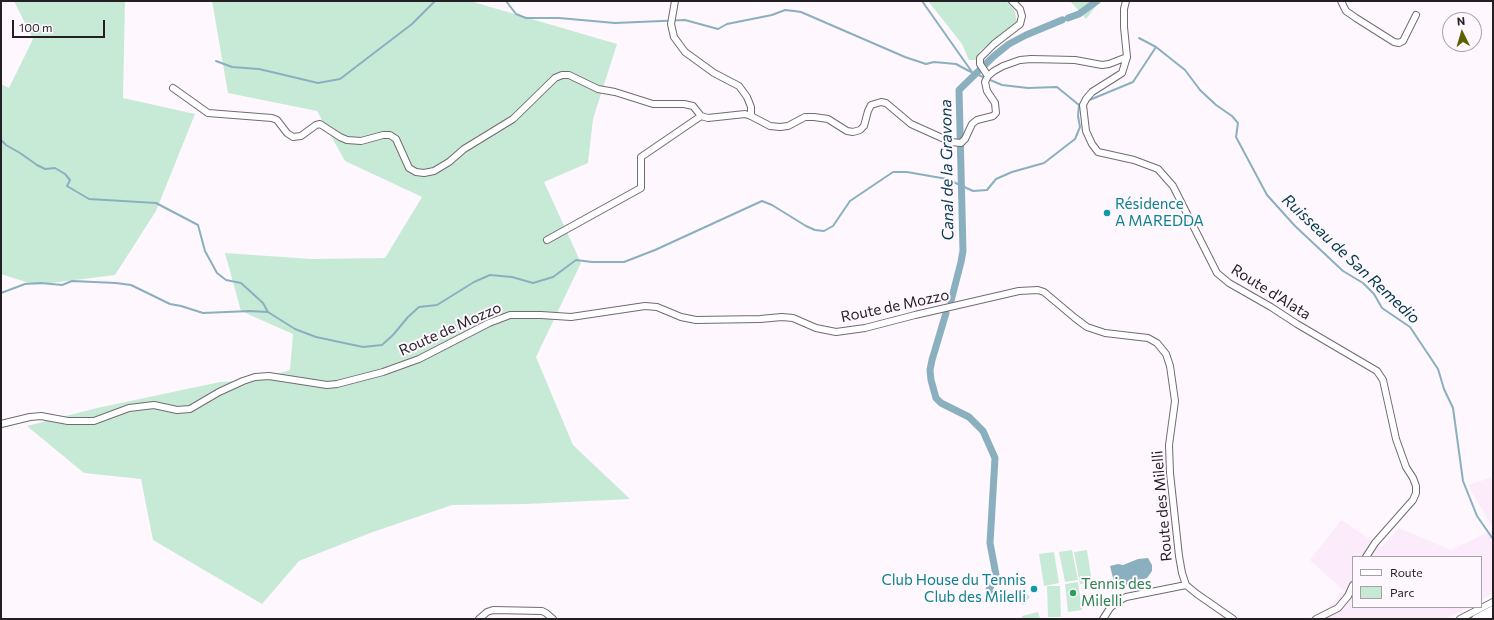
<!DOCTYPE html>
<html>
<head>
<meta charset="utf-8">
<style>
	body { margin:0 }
	#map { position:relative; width:1494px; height:620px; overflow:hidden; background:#fef7fd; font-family:Commissioner,sans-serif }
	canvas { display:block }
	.frame { position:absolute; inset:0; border:2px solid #231f23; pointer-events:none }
	.legend { position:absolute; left:1352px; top:556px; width:130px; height:52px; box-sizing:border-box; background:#fef7fd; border:1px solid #a6a1a6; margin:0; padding:5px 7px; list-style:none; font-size:12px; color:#231f23 }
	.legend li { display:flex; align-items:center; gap:8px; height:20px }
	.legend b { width:20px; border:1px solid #a6a1a6 }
	.north { position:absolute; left:1442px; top:12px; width:40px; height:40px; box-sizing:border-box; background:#fef7fd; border:1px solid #a6a1a6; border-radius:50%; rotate:355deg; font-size:11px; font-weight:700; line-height:16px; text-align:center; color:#231f23 }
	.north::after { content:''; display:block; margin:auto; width:14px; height:18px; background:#5a6200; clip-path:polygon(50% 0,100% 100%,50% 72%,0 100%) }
	.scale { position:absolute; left:12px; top:20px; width:93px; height:18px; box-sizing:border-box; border:2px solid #231f23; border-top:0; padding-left:5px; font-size:12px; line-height:14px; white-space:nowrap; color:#231f23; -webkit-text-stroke:3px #fef7fd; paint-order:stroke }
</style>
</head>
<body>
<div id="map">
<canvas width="1494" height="620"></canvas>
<div class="frame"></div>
<ul class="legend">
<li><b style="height:5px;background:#fff"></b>Route</li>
<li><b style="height:11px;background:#c7ead7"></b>Parc</li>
</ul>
<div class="north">N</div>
<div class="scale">100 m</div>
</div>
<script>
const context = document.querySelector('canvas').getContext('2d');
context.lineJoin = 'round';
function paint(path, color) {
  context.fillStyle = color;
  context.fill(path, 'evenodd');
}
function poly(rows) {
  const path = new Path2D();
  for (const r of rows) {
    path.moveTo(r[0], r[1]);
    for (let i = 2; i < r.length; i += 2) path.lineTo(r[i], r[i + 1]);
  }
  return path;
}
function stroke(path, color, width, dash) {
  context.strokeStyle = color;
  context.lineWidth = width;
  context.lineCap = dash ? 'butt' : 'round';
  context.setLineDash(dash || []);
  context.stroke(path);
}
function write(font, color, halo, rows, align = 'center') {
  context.font = font + ' Commissioner,sans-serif';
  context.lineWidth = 4;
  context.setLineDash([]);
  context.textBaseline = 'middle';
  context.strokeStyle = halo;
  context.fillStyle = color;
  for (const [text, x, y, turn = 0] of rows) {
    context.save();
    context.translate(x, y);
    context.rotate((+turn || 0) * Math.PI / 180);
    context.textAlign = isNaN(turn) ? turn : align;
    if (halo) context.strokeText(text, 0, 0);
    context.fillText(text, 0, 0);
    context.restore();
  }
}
const built = poly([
	[1493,477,1493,528,1468,485],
	[1341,520,1382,547,1399,528,1451,550,1493,530,1493,594,1481,600,1481,557,1353,557,1353,607,1468,607,1445,619,1307,619,1322,613,1344,591,1310,560]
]);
const green = poly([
	[14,1,125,1,123,98,195,114,156,211,115,275,35,285,1,274,1,84,9,88,33,39],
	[212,1,470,1,617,44,593,119,588,163,544,182,581,263,536,357,573,445,630,499,526,504,452,505,370,533,299,561,262,604,153,540,141,479,84,473,27,426,97,408,220,382,256,380,290,370,293,334,241,311,225,253,311,259,385,258,422,197,345,161,317,111,228,93],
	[928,1,1006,1,1014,9,1017,22,980,51,976,60,969,60,962,44],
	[1070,1,1100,1,1086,19],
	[1072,550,1078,580,1065,582,1059,552],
	[1087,550,1092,582,1080,584,1074,552],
	[1054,552,1059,583,1044,586,1039,554],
	[1078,582,1082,610,1068,612,1065,584],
	[1047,586,1060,586,1061,617,1048,617],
	[1025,592,1030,597,1023,605,1018,601],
	[1038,612,1040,619,1022,619,1022,616]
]);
const water = poly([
	[1148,558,1152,565,1152,571,1147,578,1120,587,1114,582,1110,566,1118,564,1123,565,1138,559]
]);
const stream = poly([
	[506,1,516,14,526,18,559,18,615,23,685,20,718,29,727,24,772,15,785,10,794,11,801,12,905,57,926,64,934,62,956,64,969,71,1002,85,1028,88,1057,87,1079,105],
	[922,1,972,72],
	[1139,38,1156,47,1185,70,1200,90,1216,105,1232,116,1238,123,1236,137,1267,195,1295,226,1343,271,1363,283,1374,294,1382,308,1410,327,1438,369,1444,389,1453,408,1463,481,1477,516,1493,539],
	[216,61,232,67,259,69,318,83,340,79,412,24,435,1],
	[1087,101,1133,82,1156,47],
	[1,135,1,140,6,145,20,153,37,165,45,169,55,168,65,174,70,180,67,186,89,199,156,203,198,225,205,251,217,273,226,280,241,283,263,303,268,312,295,329,316,337,363,347,382,345,393,335,408,317,419,307,437,305,474,282,490,275,512,277,533,283,553,277,576,260,592,262,624,262,655,250,762,201,772,205,806,226,815,230,824,231,833,226,850,201,893,172,907,172,947,179,973,191,987,190,996,179,1012,172,1044,163,1075,139,1080,127,1078,116,1079,105,1081,104],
	[1,293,25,284,41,283,62,285,72,281,116,283,131,285,170,304,181,306,203,313,250,311,268,312]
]);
const canal = poly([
	[1068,18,1079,14,1097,1],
	[951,301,961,262,963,251,959,90,994,56,1009,44,1026,35,1062,20],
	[946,313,932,360,930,370,931,380,936,398,941,403,969,417,983,431,995,458,990,543,996,575,989,590,992,599]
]);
const minor = poly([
	[675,1,671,24,674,37,685,52,714,73,739,86,747,97,751,107,751,116],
	[1126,1,1124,9,1124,27,1127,57,1122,73,1092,92,1086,99,1083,105,1086,131,1092,144,1098,152,1134,160,1158,169,1173,186,1217,273,1229,283,1271,307,1297,324,1377,371,1383,380,1396,439,1406,467,1413,478,1416,486,1416,493,1413,500,1375,543,1366,557],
	[1341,1,1346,11,1356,18,1394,42,1399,43,1403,41,1416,15],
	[988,76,980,64,980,58,994,44,1020,24,1022,16,1020,9,1012,1],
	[173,88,208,113,272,118,277,120,287,133,293,137,301,136,316,125,320,124,340,137,347,140,361,141,383,135,390,135,396,139,409,168,416,172,424,173,434,171,449,162,464,149,513,119,555,78,562,75,569,75,598,89,615,92,653,104,684,104,693,106,701,116,708,118,745,114,751,116,770,126,780,127,788,126,805,117,814,117,828,119,847,131,853,132,860,130,864,126,868,111,871,105,881,102,886,103,911,124,951,142,961,143,965,139,972,124,977,120,993,116,996,113,995,103,987,91,985,82,988,76,994,71,1003,66,1020,60,1031,59,1075,60,1102,65,1109,64,1127,57],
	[547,240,641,188,641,157,701,116],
	[1,424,30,417,41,416,68,421,94,421,129,408,154,405,177,410,190,409,219,392,243,381,255,377,269,376,327,385,337,384,383,372,419,359,489,323,510,315,541,315,571,317,645,306,657,307,681,317,696,320,760,319,782,317,793,318,816,328,836,332,865,328,915,315,1019,291,1038,290,1044,292,1075,318,1087,327,1105,333,1148,338,1157,343,1166,354,1170,366,1175,401,1169,445,1170,473,1179,556,1182,573,1186,585,1197,594,1233,619],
	[479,619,487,612,493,610,542,611,546,613,553,619],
	[1103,619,1110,608,1117,602,1126,597,1186,585],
	[1316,619,1338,608,1348,596,1353,585],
	[1460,619,1493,602]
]);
const major = poly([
	[1476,619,1493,610],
	[1490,619,1493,617]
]);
const markers = [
	[1107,213,4,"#0f9aa8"],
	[1034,589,4,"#0f9aa8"],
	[1073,593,4,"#2e9e5b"]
];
const cultureNames = [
	["Résidence",1115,204],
	["A MAREDDA",1115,221],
	["Club House du Tennis",1026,580,"right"],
	["Club des Milelli",1026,597,"right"]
];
const streetNames = [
	["Route d'Alata",1271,292,32],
	["Route de Mozzo",895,306,-12],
	["Route de Mozzo",450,329,-24],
	["Route des Milelli",1162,506,-95]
];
const leisureNames = [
	["Tennis des",1081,584],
	["Milelli",1081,601]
];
const waterNames = [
	["Canal de la Gravona",947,170,-91],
	["Ruisseau de San Remedio",1351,259,43]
];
paint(built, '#fcebfb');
paint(green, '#c7ead7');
paint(water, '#8ab0c0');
stroke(stream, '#8ab0c0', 2);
stroke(canal, '#8ab0c0', 7);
stroke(minor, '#736a73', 8);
stroke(major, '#736a73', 10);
stroke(minor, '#fff', 6);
stroke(major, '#fff', 8);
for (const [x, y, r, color] of markers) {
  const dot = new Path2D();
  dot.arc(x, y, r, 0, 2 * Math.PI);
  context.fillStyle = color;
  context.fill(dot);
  stroke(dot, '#fef7fd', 1.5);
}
write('15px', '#0d838f', '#fef7fd', cultureNames, 'left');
write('15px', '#231f23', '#fef7fd', streetNames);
write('15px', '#27864d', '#fef7fd', leisureNames, 'left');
write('italic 16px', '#043c4e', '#fef7fd', waterNames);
</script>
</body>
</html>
